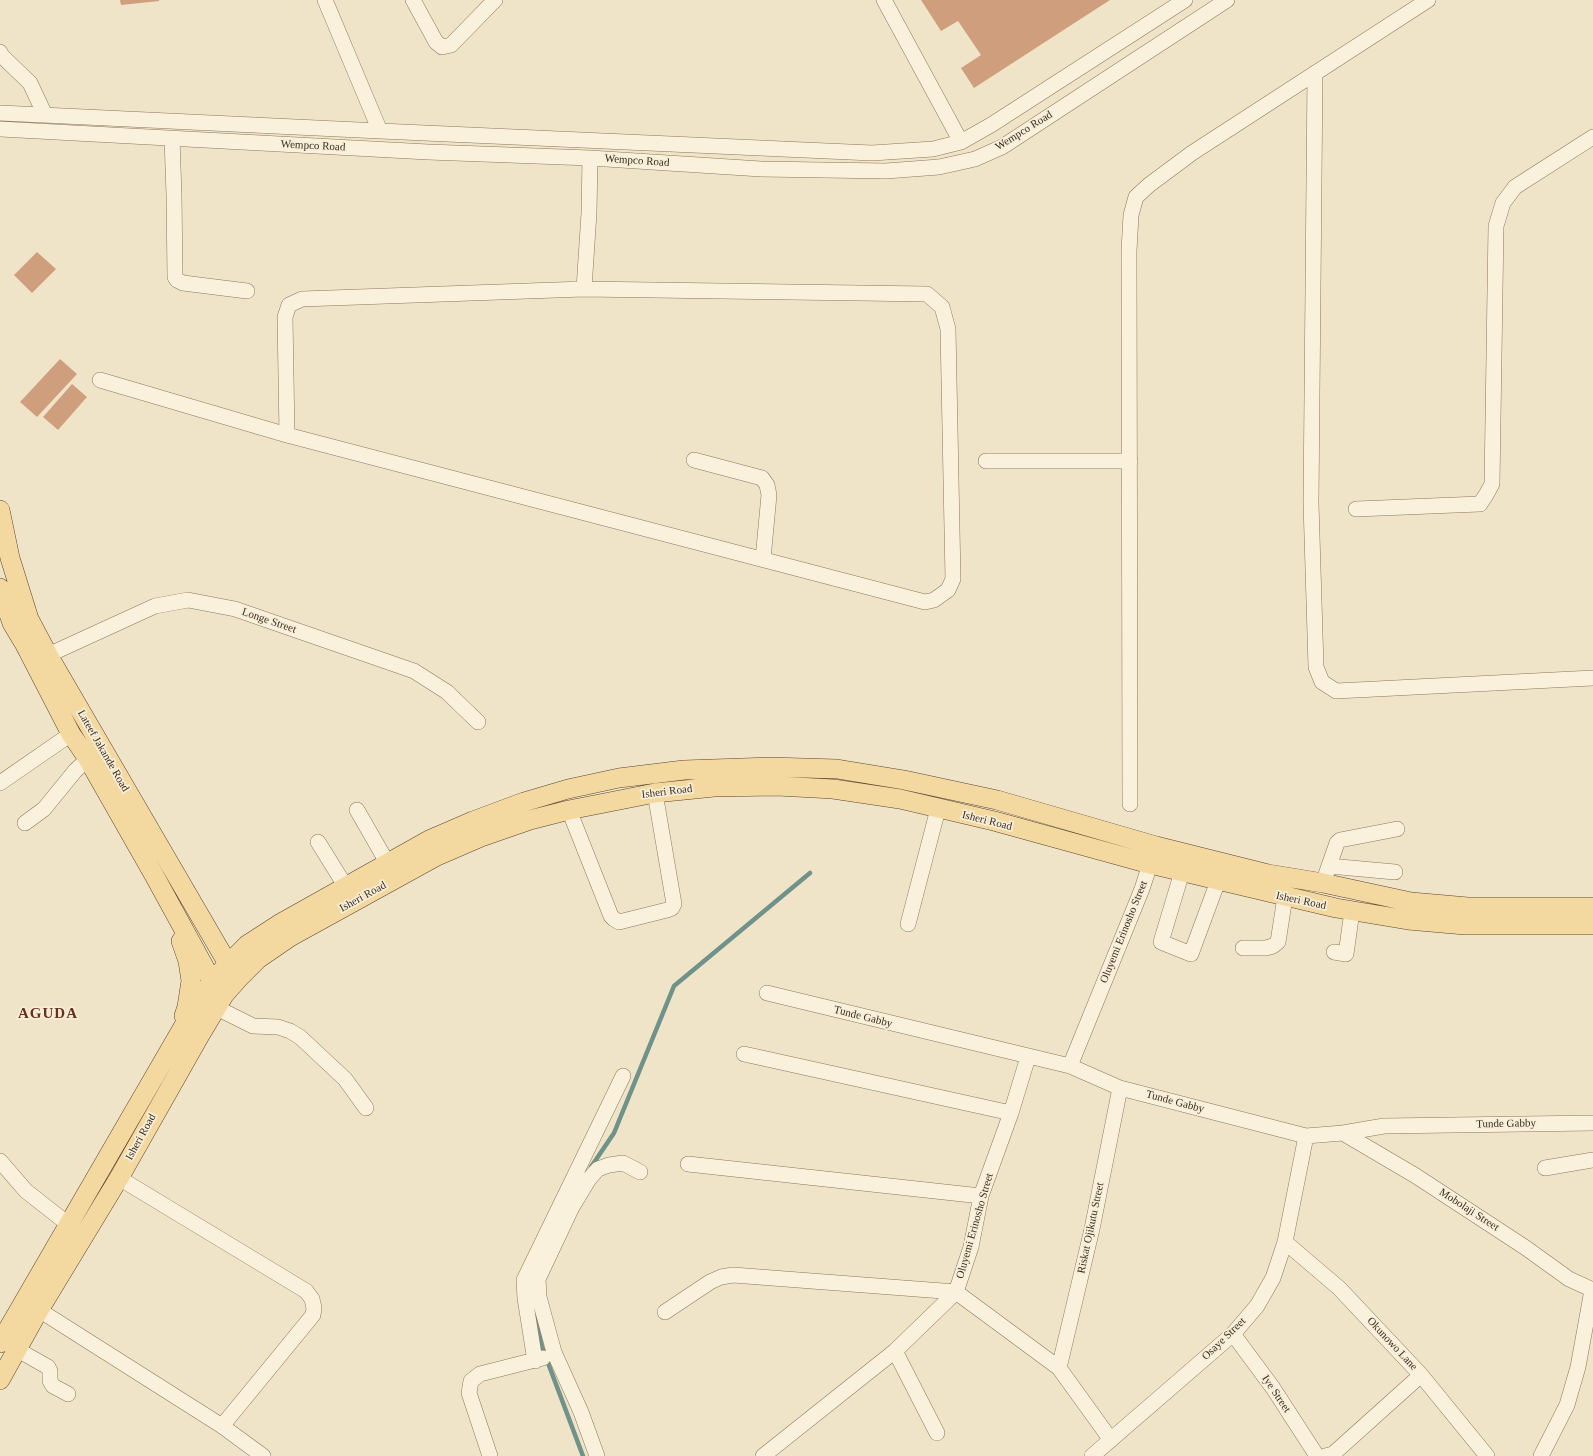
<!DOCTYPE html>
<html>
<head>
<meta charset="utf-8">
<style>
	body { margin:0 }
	canvas { display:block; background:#f0e4c8 }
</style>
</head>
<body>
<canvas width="1593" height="1456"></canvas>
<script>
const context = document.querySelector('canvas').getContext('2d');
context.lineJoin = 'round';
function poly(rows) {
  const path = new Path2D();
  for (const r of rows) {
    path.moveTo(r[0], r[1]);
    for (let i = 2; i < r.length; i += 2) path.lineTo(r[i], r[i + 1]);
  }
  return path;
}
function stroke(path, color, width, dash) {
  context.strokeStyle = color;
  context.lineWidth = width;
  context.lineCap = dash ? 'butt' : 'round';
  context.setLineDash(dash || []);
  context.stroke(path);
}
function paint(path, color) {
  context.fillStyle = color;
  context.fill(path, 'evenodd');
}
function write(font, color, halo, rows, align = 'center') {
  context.font = font + ' "Times New Roman",serif';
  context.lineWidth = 3.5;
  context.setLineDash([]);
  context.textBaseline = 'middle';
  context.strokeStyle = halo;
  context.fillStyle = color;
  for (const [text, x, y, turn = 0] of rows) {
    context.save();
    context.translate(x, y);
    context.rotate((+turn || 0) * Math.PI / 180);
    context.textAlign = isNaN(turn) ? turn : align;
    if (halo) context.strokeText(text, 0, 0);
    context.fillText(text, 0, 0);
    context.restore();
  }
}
const stream = poly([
	[591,1167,614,1133,674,986,810,873],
	[534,1308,542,1347,583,1456]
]);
const building = poly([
	[120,0,159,0,159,1,121,5],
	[921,0,1110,0,974,88,961,68,981,55,958,21,941,31],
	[37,252,56,269,32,293,14,275],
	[60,359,77,374,37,417,20,402],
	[72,384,87,397,58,430,43,417]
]);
const minor = poly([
	[325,0,380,131],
	[413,0,436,42,442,47,451,45,495,0],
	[884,0,961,142],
	[0,52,2,56,30,83,45,115],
	[1315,73,1311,503,1316,667,1322,682,1336,691,1593,678],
	[0,113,380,131,872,153,933,149,961,142,991,125,1185,0],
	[0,129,428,152,590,158,761,169,886,171,939,167,975,159,1002,147,1227,0],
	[172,138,174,195,175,277,177,280,183,283,247,291],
	[584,289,589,213,590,158],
	[100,380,287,435,925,602,934,600,948,590,953,579,948,329,942,307,927,294,584,289,302,299,289,305,285,317,287,435],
	[694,460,762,478,767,485,769,495,763,559],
	[986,461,1130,461],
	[1356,509,1480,504,1486,495,1492,484,1496,226,1503,203,1515,187,1593,137],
	[48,655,155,606,188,600,235,609,414,671,447,692,478,722],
	[0,783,71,734],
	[1130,804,1129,251,1131,215,1136,197,1149,185,1192,153,1428,0],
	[357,810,388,864],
	[569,810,611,916,614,919,619,922,667,910,672,908,674,904,655,793],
	[25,823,44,809,75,771,88,759],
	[318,842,346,887],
	[1329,866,1395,872],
	[1182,872,1161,942,1191,954,1218,881],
	[1323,883,1337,843,1340,840,1397,829],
	[908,924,938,809],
	[1243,948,1266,948,1273,946,1278,942,1285,897],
	[1334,952,1346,954,1352,911],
	[767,993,1070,1066,1120,1088,1306,1136,1343,1133,1384,1126,1593,1123],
	[217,1008,253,1026,278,1027,290,1031,300,1037,345,1079,366,1108],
	[744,1054,1011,1113],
	[1070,1066,1142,889,1150,864],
	[1343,1133,1416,1176,1526,1248,1569,1279,1593,1290],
	[0,1161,26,1191,68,1224],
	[688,1164,981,1196],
	[1545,1168,1593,1160],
	[119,1178,306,1291,312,1299,314,1308,313,1315,222,1426],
	[1285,1242,1339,1288,1421,1375,1487,1456],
	[39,1310,222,1426,263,1456],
	[665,1312,710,1282,721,1277,733,1275,956,1292,1059,1368,1111,1440],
	[1233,1334,1273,1388,1317,1456],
	[18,1350,48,1367,50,1371,50,1381,53,1386,68,1394],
	[895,1351,937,1433],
	[535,1361,525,1298,524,1280,623,1076],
	[1059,1368,1092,1229,1120,1088],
	[490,1456,469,1393,471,1381,480,1374,543,1358],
	[597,1456,581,1412,554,1352,539,1297,538,1279,572,1207,589,1179,598,1169,609,1165,623,1163,640,1172],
	[763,1456,895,1351,956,1292,971,1247,981,1196,1011,1113,1028,1057],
	[1092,1456,1233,1334,1257,1306,1273,1278,1285,1242,1306,1136],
	[1325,1456,1333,1454,1421,1375],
	[1541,1456,1567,1405,1578,1367,1592,1290]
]);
const major = poly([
	[0,510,10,558,29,619,48,655,228,964,235,974],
	[0,588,12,623,24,643,71,734,88,759,154,875,212,981,220,989],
	[181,941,188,961,191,981,187,1007,184,1016],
	[0,1343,186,1022,212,981,228,964,247,945,281,923,429,840,473,821,524,802,568,789,619,778,684,770,771,767,837,769,904,780,997,800,1156,846,1268,874,1323,883,1411,902,1468,907,1593,907],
	[0,1380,39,1310,119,1178,200,1035,224,995,239,978,258,959,290,937,437,856,481,837,530,820,569,810,655,793,714,787,777,786,833,789,900,799,994,821,1150,864,1336,908,1408,920,1465,925,1593,925]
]);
const streetNames = [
	["Wempco Road",1024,131,-32],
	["Wempco Road",313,146,3],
	["Wempco Road",637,161,4],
	["Longe Street",269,621,19],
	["Lateef Jakande Road",103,751,60],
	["Isheri Road",667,792,-7],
	["Isheri Road",987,821,14],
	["Isheri Road",363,897,-29],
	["Isheri Road",1301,901,12],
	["Oluyemi Erinosho Street",1124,932,-68],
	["Tunde Gabby",863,1017,14],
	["Tunde Gabby",1175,1102,15],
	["Tunde Gabby",1506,1124,-1],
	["Isheri Road",141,1137,-61],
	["Mobolaji Street",1469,1210,33],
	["Oluyemi Erinosho Street",975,1226,-74],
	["Riskat Ojikutu Street",1091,1228,-78],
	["Osaye Street",1224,1339,-44],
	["Okunowo Lane",1392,1344,47],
	["Iye Street",1276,1394,56]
];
const districtNames = [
	["AGUDA",48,1014]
];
stroke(stream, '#6f938a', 4.5);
paint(building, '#cf9f7d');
stroke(minor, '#8d765c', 16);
stroke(major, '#5b4430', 20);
stroke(minor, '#faf1dc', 15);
stroke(major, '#f3d9a0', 19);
write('11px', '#3d2e20', '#f7eed8', streetNames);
context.letterSpacing = '1px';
write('bold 15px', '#6b2e1e', '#f7eed8', districtNames);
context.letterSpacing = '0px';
</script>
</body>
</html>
